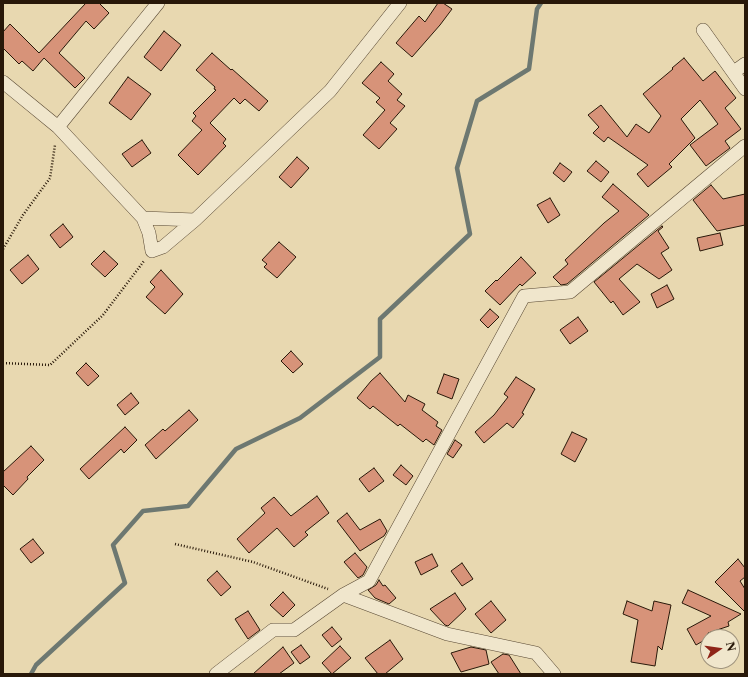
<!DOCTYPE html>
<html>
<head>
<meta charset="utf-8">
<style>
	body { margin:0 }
	#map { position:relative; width:748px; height:677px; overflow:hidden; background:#e8d8b0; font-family:"Libre Caslon Text",serif }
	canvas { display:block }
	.frame { position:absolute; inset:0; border:4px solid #281809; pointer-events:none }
	.north { position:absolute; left:700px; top:629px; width:40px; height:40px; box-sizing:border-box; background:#f0e6cc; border:1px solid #a0947e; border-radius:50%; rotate:77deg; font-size:11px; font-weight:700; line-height:16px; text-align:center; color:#281809 }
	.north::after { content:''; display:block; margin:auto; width:14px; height:18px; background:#8f2418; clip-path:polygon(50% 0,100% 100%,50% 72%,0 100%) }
</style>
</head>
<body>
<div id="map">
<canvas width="748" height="677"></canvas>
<div class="frame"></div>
<div class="north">N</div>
</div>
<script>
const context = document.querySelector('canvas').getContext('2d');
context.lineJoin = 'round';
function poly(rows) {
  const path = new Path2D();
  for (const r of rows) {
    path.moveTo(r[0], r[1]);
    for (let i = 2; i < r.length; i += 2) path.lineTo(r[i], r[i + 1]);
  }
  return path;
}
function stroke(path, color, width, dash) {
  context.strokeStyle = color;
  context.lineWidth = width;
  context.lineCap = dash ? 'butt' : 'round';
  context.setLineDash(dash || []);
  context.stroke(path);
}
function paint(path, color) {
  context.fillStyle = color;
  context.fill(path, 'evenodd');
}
const stream = poly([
	[31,674,36,665,125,583,113,545,143,511,188,506,236,449,300,418,380,357,380,319,470,234,457,168,477,101,529,69,537,9,541,3]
]);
const building = poly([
	[86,3,99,3,109,13,94,29,86,21,59,53,85,78,75,88,44,58,33,71,22,61,19,64,3,48,3,32,10,24,39,53,86,3],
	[438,3,443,3,452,9,440,25,412,57,396,43,419,16,425,22,438,3],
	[164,31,181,45,161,71,144,57,164,31],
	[212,53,231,70,232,69,268,101,259,111,245,99,240,104,234,98,210,123,226,139,223,143,226,146,198,175,178,155,202,130,192,121,196,116,193,113,216,90,214,89,215,87,196,70,212,53],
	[684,58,703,81,715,71,736,98,725,108,741,129,725,141,730,148,706,166,690,145,718,124,700,100,681,119,695,138,669,164,672,167,648,187,637,174,648,165,608,137,604,142,593,133,599,127,588,115,601,105,627,137,636,124,649,133,661,116,643,94,673,69,672,68,684,58],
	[381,62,394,74,388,81,402,94,397,100,405,106,390,123,397,129,379,149,363,135,385,110,376,102,380,98,362,83,381,62],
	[128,77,151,94,131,120,109,103,128,77],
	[142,140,151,153,132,167,122,154,142,140],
	[297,157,309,168,291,188,279,177,297,157],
	[596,161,609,172,601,182,587,171,596,161],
	[560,163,572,172,564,182,553,173,560,163],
	[613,184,649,215,567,284,561,285,553,277,568,264,565,260,604,223,619,211,602,197,613,184],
	[711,185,723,199,745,194,745,225,717,231,693,200,711,185],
	[550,198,560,215,548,223,537,205,550,198],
	[63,224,73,237,60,248,50,235,63,224],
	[662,226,663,227,658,231,669,248,661,253,672,270,659,279,637,264,619,279,640,302,623,315,613,301,611,303,594,282,662,226],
	[720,233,723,245,700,251,697,238,720,233],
	[279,242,296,257,277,278,264,267,267,264,262,260,279,242],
	[104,251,118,264,105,277,91,264,104,251],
	[28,255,39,269,22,284,10,270,28,255],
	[521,257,536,273,522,286,520,284,500,305,485,291,496,280,497,281,521,257],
	[161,270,183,294,165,314,146,297,155,287,150,282,161,270],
	[667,285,674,299,657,308,651,294,667,285],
	[490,309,499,317,488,328,480,320,490,309],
	[578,317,588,331,570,344,560,330,578,317],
	[291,351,303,364,293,373,281,361,291,351],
	[86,363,99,376,88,386,76,373,86,363],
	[380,373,405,402,408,395,425,404,422,410,438,422,436,426,442,430,434,445,426,439,423,442,400,424,398,426,373,406,370,409,357,398,371,381,380,373],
	[444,374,459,379,452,399,437,393,444,374],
	[516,377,535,389,522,413,524,414,513,428,507,423,484,443,475,432,494,415,508,397,504,394,516,377],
	[131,393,139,403,125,415,117,405,131,393],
	[189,410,198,420,156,459,145,445,163,429,165,431,189,410],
	[125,427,137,440,124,453,121,449,89,479,80,469,125,427],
	[572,432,587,439,575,462,561,454,572,432],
	[455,440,462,445,453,458,447,454,455,440],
	[31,446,44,460,27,477,28,479,13,495,3,485,3,472,31,446],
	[401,465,413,476,406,485,393,475,401,465],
	[374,468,384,481,369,492,359,479,374,468],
	[317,496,329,513,305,532,308,535,294,547,277,528,249,553,237,539,265,513,261,508,274,497,289,514,291,516,317,496],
	[347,513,360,530,380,519,387,531,384,536,360,551,337,521,347,513],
	[33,539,44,553,31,563,20,549,33,539],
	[355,553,367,567,363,575,358,578,344,562,355,553],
	[432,554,438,566,421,575,415,562,432,554],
	[738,559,745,568,745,577,740,581,745,589,745,612,715,582,738,559],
	[462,563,473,579,462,586,451,571,462,563],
	[217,571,231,587,221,596,207,580,217,571],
	[379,580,383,586,385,585,396,598,389,604,375,598,368,590,376,585,379,580],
	[688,590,741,614,728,622,729,626,708,633,708,638,696,645,687,629,711,616,682,603,688,590],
	[283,592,295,605,283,617,270,605,283,592],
	[455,593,466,609,448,626,445,625,430,609,455,593],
	[491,601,506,620,491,633,475,614,491,601],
	[627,601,652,611,654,601,671,605,662,650,658,646,655,666,631,662,638,620,623,614,627,601],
	[248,611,260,630,248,639,235,619,248,611],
	[332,627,342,639,332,647,322,635,332,627],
	[390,640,403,659,385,674,378,674,365,658,390,640],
	[301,645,310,657,300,664,291,652,301,645],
	[340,646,351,658,332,674,322,663,340,646],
	[283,647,294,663,279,674,253,674,283,647],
	[471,647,486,650,489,664,461,672,451,653,471,647],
	[503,654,509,655,521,674,499,674,491,662,503,654]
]);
const path = poly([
	[3,249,23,215,50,178,55,145],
	[3,363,50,365,103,315,144,261],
	[175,544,253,562,328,589]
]);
const street = poly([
	[703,30,745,89],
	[734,72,745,64],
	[3,82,58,127,158,3],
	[58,127,143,218,195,220,330,91,400,3],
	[143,218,149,233,152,251,163,247,195,220],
	[343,595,447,634,536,653,554,674],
	[216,674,273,630,294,630,343,595,369,581,524,296,570,292,745,146]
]);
stroke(stream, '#6d7871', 4.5);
paint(building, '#d79379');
stroke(building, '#281809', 1);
stroke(street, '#584833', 14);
stroke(path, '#281809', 2.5, [1, 2]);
stroke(street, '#f0e6cc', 13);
</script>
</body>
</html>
